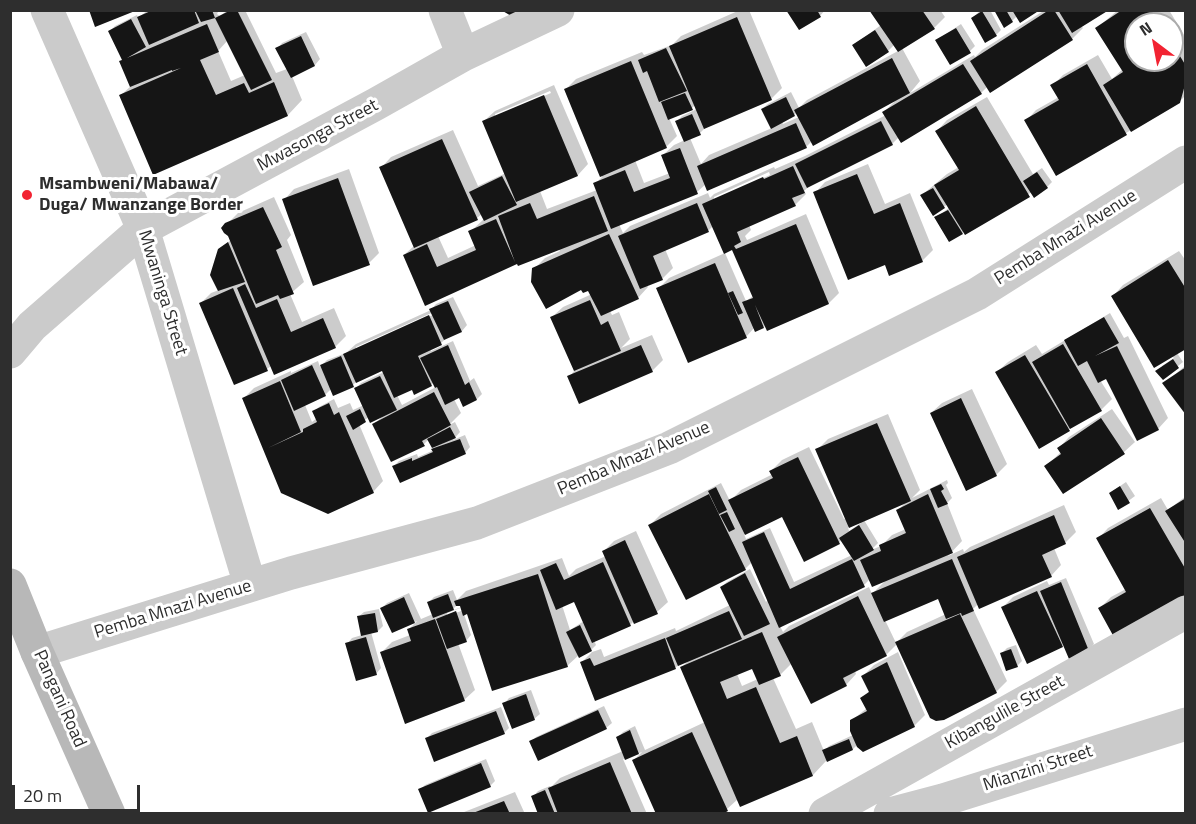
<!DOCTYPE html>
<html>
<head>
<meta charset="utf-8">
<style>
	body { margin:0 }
	#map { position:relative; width:1196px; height:824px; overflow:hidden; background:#fff; font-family:"Titillium Web",sans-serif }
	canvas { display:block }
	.frame { position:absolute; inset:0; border:12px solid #2e2e2e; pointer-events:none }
	.north { position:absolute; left:1124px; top:12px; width:60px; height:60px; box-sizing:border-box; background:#fff; border:2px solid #ababab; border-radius:50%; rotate:328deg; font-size:16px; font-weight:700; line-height:24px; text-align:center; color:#2e2e2e }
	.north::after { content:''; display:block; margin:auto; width:21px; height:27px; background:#f22332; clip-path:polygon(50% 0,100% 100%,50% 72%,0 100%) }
	.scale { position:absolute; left:12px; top:785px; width:128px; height:27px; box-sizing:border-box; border:3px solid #2e2e2e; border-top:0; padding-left:8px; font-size:18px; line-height:21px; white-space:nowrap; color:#2e2e2e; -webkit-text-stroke:4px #fff; paint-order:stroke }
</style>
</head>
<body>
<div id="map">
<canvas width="1196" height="824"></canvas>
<div class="frame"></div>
<div class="north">N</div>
<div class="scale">20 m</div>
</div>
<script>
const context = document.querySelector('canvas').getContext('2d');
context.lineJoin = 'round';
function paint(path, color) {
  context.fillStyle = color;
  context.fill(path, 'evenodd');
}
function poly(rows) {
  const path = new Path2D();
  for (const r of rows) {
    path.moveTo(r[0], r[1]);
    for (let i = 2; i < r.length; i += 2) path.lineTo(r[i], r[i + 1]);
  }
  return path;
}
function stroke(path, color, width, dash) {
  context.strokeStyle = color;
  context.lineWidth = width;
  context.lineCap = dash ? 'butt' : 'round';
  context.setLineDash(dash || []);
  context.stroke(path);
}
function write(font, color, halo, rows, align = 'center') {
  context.font = font + ' "Titillium Web",sans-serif';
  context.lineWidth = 6;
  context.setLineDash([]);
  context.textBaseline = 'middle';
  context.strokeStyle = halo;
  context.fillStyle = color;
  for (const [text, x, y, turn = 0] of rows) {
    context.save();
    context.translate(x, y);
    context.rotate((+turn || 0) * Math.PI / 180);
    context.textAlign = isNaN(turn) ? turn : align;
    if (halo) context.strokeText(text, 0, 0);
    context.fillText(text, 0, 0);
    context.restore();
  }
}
const shadow = poly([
	[148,10,219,10,217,14,220,16,228,10,245,10,276,73,287,69,277,49,282,43,306,32,320,59,315,65,292,76,302,100,288,115,121,95,131,86,120,62,124,58,110,31,115,26,137,15,138,18],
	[228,40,245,75,231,81,218,51],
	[740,10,749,10,782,88,771,99,705,128,700,133,690,138,701,164,709,155,772,128,762,109,768,104,791,92,799,108,807,100,898,51,894,45,888,51,854,45,881,25,871,10,940,10,945,17,934,28,902,48,920,81,910,93,974,55,975,57,982,50,1045,10,1106,10,1081,26,1083,28,1072,39,988,86,981,93,899,137,892,144,813,183,804,191,806,194,795,205,749,225,751,230,745,236,747,240,806,214,839,293,829,303,763,327,754,328,746,337,658,289,669,278,725,253,746,301,753,296,733,248,713,226,709,230,665,249,673,268,662,279,647,285,648,287,638,298,610,311,612,315,619,312,630,339,621,348,652,335,663,360,652,371,569,377,575,370,552,317,563,307,592,294,589,289,582,288,534,269,545,258,560,251,558,249,518,262,426,304,404,255,415,245,381,168,391,157,453,130,478,186,506,173,484,121,495,111,554,85,588,164,578,175,540,191,547,209,597,190,595,184,602,177,565,90,576,79,642,52,644,55,672,45,681,36],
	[550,91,551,93,495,117,495,114],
	[897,99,884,112,886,115,805,156,775,169,774,167,714,194,710,198,708,193,630,226,623,233,619,224,697,192,706,184,806,147,812,141],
	[695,105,697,109,682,116,677,121,685,140,674,145,663,155,670,173,644,183,635,160,666,147,677,136,669,118,692,108],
	[797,113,799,117,783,124,782,122],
	[769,172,770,175,714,200,714,197],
	[482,214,484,219,470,232,476,245,448,258,438,236,477,218],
	[788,10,825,10,820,16],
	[981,10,990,10,1001,30,996,35,972,18],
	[995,10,1037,10,1017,16,1012,21],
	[1118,10,1169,10,1186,38,1186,95,1179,102,1056,174,1026,121,1036,110,1059,97,1052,86,1063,75,1098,55,1112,79,1123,69,1097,28],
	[1136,24,1172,24,1172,60,1136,60],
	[961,24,975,46,970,51,937,40],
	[987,97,1033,174,1042,168,1052,182,1047,187,1032,192,962,233,936,218,950,207,948,204,933,214,922,195,947,174,959,167,937,131,947,120],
	[868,164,885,204,910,193,933,250,922,261,886,263,815,193,825,182],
	[349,169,379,253,369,263,284,200,294,189],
	[274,197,291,235,287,240,304,282,290,294,302,322,334,308,346,336,335,347,271,366,267,369,235,383,200,304,211,293,219,290,219,249,231,240,223,228,238,213],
	[1179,251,1186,261,1186,348,1177,353,1183,362,1163,378,1162,366,1174,358,1113,296,1123,285],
	[453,297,467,325,462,331,448,337,441,343,430,348,431,351,453,341,470,381,474,378,482,394,477,399,463,405,460,396,454,399,461,413,449,425,455,422,460,432,453,440,465,435,470,447,465,453,393,467,399,461,417,454,418,457,434,450,429,439,424,444,374,424,383,416,369,417,359,424,383,481,373,492,283,492,244,398,254,388,291,371,291,373,318,361,320,367,327,360,346,353,356,344,431,310,436,304],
	[436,311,437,313,356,350,356,347],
	[383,369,384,372,361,383,356,388,364,405,353,410,350,403,338,408,334,399,319,407,314,412,317,418,312,422,305,405,325,395,332,388,353,385,357,381],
	[434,382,436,387,402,405,397,395,413,388,431,385],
	[1110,313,1124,338,1128,336,1168,418,1158,429,1107,377,1100,380,1112,399,1101,410,1069,429,997,372,1008,362,1036,345,1042,354],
	[1186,365,1185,412,1164,384],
	[972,389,1007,464,996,475,931,413,942,403],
	[1112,409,1135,442,1124,452,1064,492,1046,466,1061,452,1059,448,1069,437],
	[888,414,920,490,912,498,947,480,948,483,946,485,952,498,947,503,962,541,948,556,963,549,964,552,970,547,1064,505,1076,532,1065,543,1054,548,1061,565,1051,576,979,603,973,609,1007,681,996,692,897,644,886,655,855,671,856,674,846,685,792,663,780,675,773,678,796,729,812,722,824,751,829,746,853,735,851,721,867,708,862,699,870,690,863,676,874,665,898,652,925,715,914,726,858,744,853,749,826,761,813,775,741,805,738,799,727,809,719,814,634,760,642,752,623,759,647,814,540,814,533,797,538,791,550,786,551,787,560,778,623,751,618,737,623,732,635,726,645,750,705,722,682,667,690,659,676,667,596,699,581,663,592,652,601,649,604,657,675,628,676,631,730,605,721,587,727,582,750,569,766,602,774,594,752,562,742,572,650,525,661,514,721,483,730,501,741,490,773,474,771,471,782,460,809,447,844,519,846,518,817,450,828,439],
	[906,502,898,510,906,529,892,535,881,546,871,550,878,543,864,520],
	[783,515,839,543,842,539,852,555,794,582,770,528,746,539,744,534],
	[861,522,861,523,849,531,848,527],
	[888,578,872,594,869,587,789,626,783,632,780,626,864,585,870,579],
	[939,597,946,614,907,632,896,643,885,620],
	[753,667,758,679,742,686,737,674],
	[1126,482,1135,496,1119,508,1110,493],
	[1186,496,1186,598,1100,608,1111,597,1126,589,1098,539,1108,528,1161,498,1168,510],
	[636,531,668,602,657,612,634,621,630,625,594,640,596,645,591,650,579,655,567,666,468,612,464,614,471,635,466,641,458,643,475,690,464,700,382,652,392,642,410,635,408,630,417,621,393,631,382,608,387,603,409,593,421,619,433,614,429,602,434,597,453,590,457,600,466,591,562,558,569,576,576,569,606,556,604,551,614,541],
	[574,599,584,621,570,630,562,605],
	[457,605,462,607,451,611],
	[463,607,464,610,447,616,447,613],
	[1066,578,1094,644,1089,650,1064,644,1062,646,1003,607,1013,597,1047,581,1049,585],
	[379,609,383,626,378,631,371,632,381,668,376,674,347,644,352,638,362,635,358,617,364,612],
	[1016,645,1022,661,1017,666,1002,653,1007,648],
	[531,690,540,714,534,719,504,704,509,698],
	[604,706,612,723,606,728,531,742,536,737],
	[501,707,509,728,504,733,427,738,432,733],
	[486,759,495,781,490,786,420,790,425,785],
	[515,792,525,814,459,814]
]);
const building = poly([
	[89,10,135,10,135,11,95,27],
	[153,10,194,10,199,23,149,45,137,17],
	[195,10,212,10,215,18,201,22],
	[231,10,237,10,272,80,251,90,215,18],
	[501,10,525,10,513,17],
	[786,10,817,10,821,17,799,30],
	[869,10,922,10,935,29,898,52],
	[994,10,1006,10,1013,22,1004,28],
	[1012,10,1040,10,1020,23],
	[1049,10,1054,10,1073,40,990,93,970,61],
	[1058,10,1109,10,1072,33],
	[1122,10,1152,10,1160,24,1136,24,1136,60,1172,60,1172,43,1186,66,1186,81,1180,103,1131,132,1103,85,1123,72,1095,28],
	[982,11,997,36,985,43,971,18],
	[737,17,772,100,704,129,669,46],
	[131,19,146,47,127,58,207,24,219,52,200,60,216,95,244,83,249,93,274,82,288,116,153,175,119,95,181,68,172,71,172,70,130,87,119,61,122,60,108,31],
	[956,28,971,53,950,65,935,40],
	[875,30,889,52,866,67,852,45],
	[301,36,315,66,291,78,275,48],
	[666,48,687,91,659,102,647,71,643,73,638,60],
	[892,58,910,93,813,146,794,110],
	[631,61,667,148,600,177,564,89],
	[963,64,982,94,901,143,882,112],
	[1087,64,1127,135,1056,176,1024,120,1059,100,1050,85],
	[685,93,693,110,668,120,661,102],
	[544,95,578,176,516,202,482,121],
	[786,97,795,116,771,129,761,109],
	[976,106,1030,197,965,235,934,185,959,170,935,131],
	[692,114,701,135,684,142,675,121],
	[881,121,893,145,807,188,795,164],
	[796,123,807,148,707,191,697,166],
	[442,139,478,220,414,248,379,167],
	[680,148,698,194,611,229,593,183,625,170,634,192,670,178,661,155],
	[793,166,805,193,792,198,796,206,737,232,741,242,734,246,736,249,796,224,829,304,767,331,755,305,764,328,755,332,742,302,753,298,732,250,724,254,702,204,763,177,764,179],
	[1037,172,1048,188,1034,198,1023,181],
	[857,174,874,214,900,203,923,262,889,276,885,265,848,280,813,192],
	[502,176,517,205,484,221,469,192],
	[338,178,370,265,313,286,282,199],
	[933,188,945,208,933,216,920,195],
	[594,196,608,231,518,266,517,264,425,306,403,255,427,244,437,267,476,250,468,231,496,219,515,262,498,216,530,203,537,219],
	[697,203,709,232,653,256,663,280,640,289,618,236],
	[263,207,282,247,276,250,294,294,280,299,278,295,256,304,228,236,224,233,221,228,225,223],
	[948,210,963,234,949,242,934,217],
	[609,234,639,299,601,316,588,291,583,293,581,290,546,309,531,282,532,268],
	[228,242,245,282,218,291,210,275,218,249],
	[1168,260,1186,289,1186,349,1154,368,1111,296],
	[715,263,747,338,688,363,656,288],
	[245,284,256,308,277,299,291,332,323,318,336,348,274,375,237,288],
	[233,288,268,371,234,385,199,303],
	[733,291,743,313,738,315,728,293],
	[590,300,601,325,608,321,621,351,574,371,550,317],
	[448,301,462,332,444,340,429,309],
	[429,315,442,345,418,356,432,386,414,395,412,390,394,398,382,371,356,383,343,354],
	[1104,317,1119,343,1095,356,1117,346,1159,430,1137,441,1106,379,1098,383,1087,361,1078,366,1064,340],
	[1063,344,1102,411,1070,429,1032,362],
	[448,345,465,385,469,382,477,400,463,407,459,398,445,405,437,387,435,388,420,358],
	[641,345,653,372,579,404,567,376],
	[1025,355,1070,431,1039,449,995,372],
	[341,356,354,387,333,396,320,365],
	[1173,359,1179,368,1163,380,1155,371],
	[312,365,326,396,294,411,281,380],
	[1186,367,1186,415,1162,383],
	[380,376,397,410,370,423,354,388],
	[280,381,301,432,268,448,303,432,303,429,317,422,312,411,329,403,334,415,339,412,374,493,328,514,281,493,242,398],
	[434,392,451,425,422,441,425,446,391,462,372,424],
	[961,398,997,476,966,491,930,413],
	[360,409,366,422,353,430,346,416],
	[1101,418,1125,454,1063,494,1044,466,1061,454,1057,448],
	[877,423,911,501,849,528,815,449],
	[450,427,456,438,432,448,427,439],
	[460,439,466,454,400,483,392,466,412,458,412,461,433,452,431,449],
	[798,457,840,544,804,562,782,517,745,535,728,500,773,478,769,471],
	[941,484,944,489,941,491,948,504,938,508,930,489],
	[1120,486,1130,503,1118,510,1109,493],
	[716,487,727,510,719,514,708,491],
	[709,494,746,570,686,600,648,525],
	[928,494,953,553,872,587,860,560,881,551,879,545,906,533,896,510],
	[1186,498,1186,544,1165,511],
	[1150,508,1186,570,1186,600,1115,639,1098,608,1126,592,1096,538],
	[727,512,735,529,729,532,720,515],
	[1054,515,1066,544,1042,555,1052,577,979,609,957,557],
	[859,525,874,550,854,561,839,538],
	[764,532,790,589,852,559,865,587,779,628,742,542],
	[625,540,658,614,634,624,602,551],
	[952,559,974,611,962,616,961,613,946,619,938,599,884,622,871,593],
	[603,562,631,626,592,643,574,602,556,610,540,570,556,563,564,580],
	[745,573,770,624,744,636,720,587],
	[538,574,568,667,492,691,467,614,463,616,460,606,456,606,454,601],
	[1061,582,1089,651,1069,659,1040,591],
	[1037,591,1063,647,1027,664,1001,607],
	[448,594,454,610,433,618,427,602],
	[858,596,887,656,843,678,847,686,811,704,777,637],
	[404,597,415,623,392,633,380,608],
	[456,611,467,642,447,649,436,619],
	[729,611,742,639,678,666,666,638],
	[375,613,378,632,361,636,357,616],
	[960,614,997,693,944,720,936,721,930,718,895,642],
	[435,619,465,701,405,724,380,652,411,641,407,629],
	[580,625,592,651,579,658,566,632],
	[762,632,781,676,759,685,752,669,720,682,727,699,756,687,780,743,797,736,813,776,740,807,680,667],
	[366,637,377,675,356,681,345,643],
	[665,638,676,669,595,701,580,662,590,658,594,666],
	[1011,649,1018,667,1006,671,1000,653],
	[887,662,915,727,863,752,857,747,850,731,850,720,867,711,860,698,869,692,861,676],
	[526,694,535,720,512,729,502,703],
	[598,710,607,729,538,761,529,741],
	[496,711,505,734,434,762,425,738],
	[630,730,639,754,625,760,616,737],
	[692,732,728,811,722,814,656,814,632,760],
	[849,739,853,750,827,762,822,750],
	[610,762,632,814,558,814,548,788],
	[481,763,491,787,428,813,418,789],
	[545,790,555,814,538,814,531,796],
	[504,801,510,814,473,814,473,813]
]);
const street = poly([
	[47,10,143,229,250,585],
	[445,10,463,55],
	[10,352,32,326,143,229,376,104,463,55,558,10],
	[37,652,291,573,477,523,669,448,977,294,1186,162],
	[825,814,1186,612],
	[890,814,943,800,1186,724]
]);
const secondary = poly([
	[10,585,37,652,109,814]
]);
const markers = [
	[27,195,6,"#f22332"]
];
const streetNames = [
	["Mwasonga Street",318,136,-28],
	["Pemba Mnazi Avenue",1066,238,-32],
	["Mwaninga Street",162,293,73],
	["Pemba Mnazi Avenue",634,459,-23],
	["Pemba Mnazi Avenue",173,610,-17],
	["Pangani Road",59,699,66],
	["Kibangulile Street",1005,713,-29],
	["Mianzini Street",1038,769,-18]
];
const poiNames = [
	["Msambweni/Mabawa/",39,185],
	["Duga/ Mwanzange Border",39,206]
];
paint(shadow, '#0003');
paint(building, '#151515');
stroke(street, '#cbcbcb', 33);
stroke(secondary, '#b8b8b8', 33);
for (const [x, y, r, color] of markers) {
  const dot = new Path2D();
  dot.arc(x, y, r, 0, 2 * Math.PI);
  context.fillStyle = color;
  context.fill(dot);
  stroke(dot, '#fff', 2);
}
write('18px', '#2e2e2e', '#fff', streetNames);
write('bold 18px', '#2e2e2e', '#fff', poiNames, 'left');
</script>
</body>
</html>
